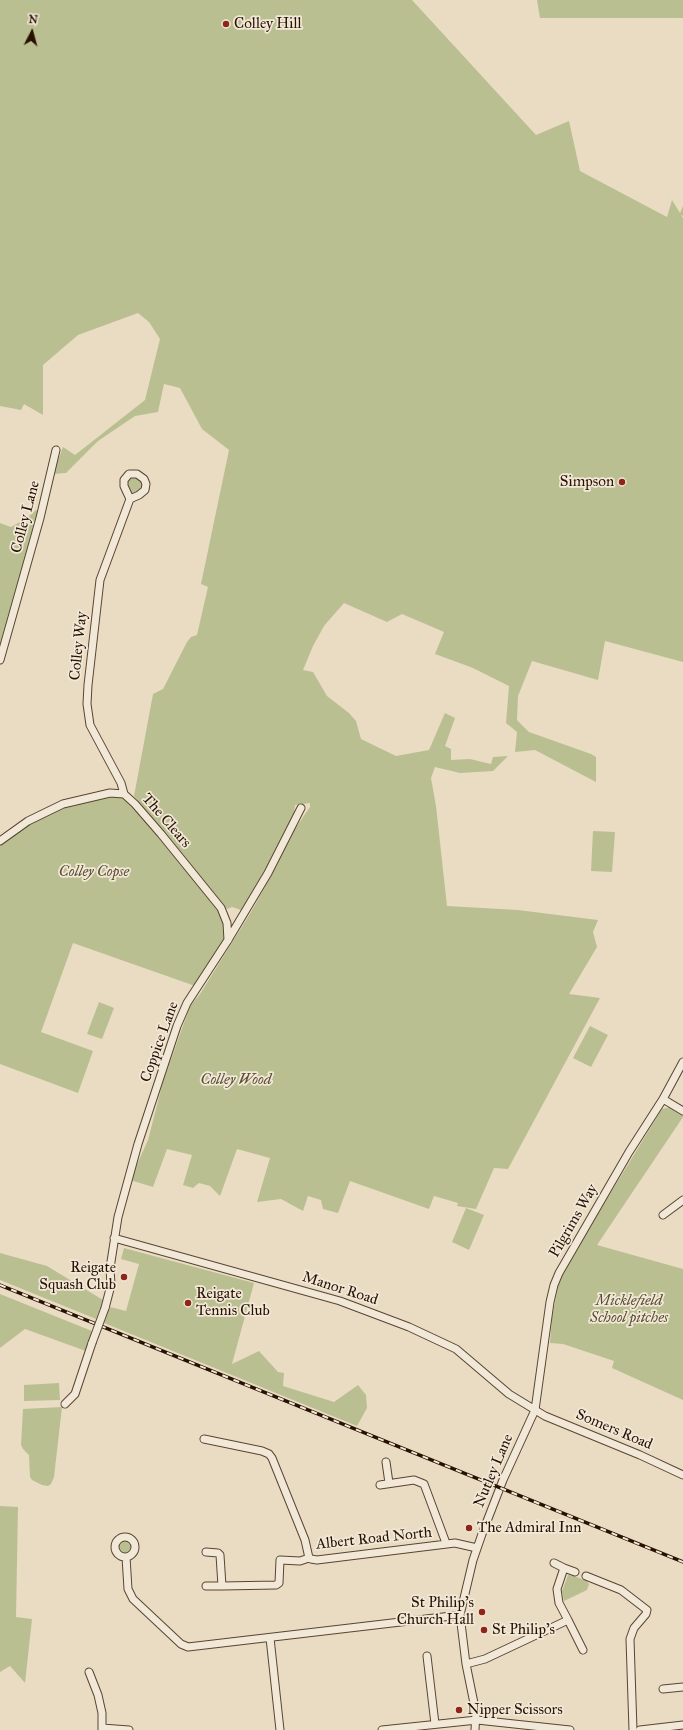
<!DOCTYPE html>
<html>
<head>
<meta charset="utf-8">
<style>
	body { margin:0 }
	#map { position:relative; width:683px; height:1730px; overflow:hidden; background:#e9dcc3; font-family:"IM FELL Great Primer",serif }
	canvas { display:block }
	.north { position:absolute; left:12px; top:12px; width:40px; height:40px; -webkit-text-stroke:3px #f1e8d8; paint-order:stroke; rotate:6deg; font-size:11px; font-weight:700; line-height:16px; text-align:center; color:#291101 }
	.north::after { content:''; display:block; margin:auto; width:14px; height:18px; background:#291101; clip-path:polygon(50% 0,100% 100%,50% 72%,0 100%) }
</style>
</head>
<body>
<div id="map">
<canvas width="683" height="1730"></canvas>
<div class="north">N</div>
</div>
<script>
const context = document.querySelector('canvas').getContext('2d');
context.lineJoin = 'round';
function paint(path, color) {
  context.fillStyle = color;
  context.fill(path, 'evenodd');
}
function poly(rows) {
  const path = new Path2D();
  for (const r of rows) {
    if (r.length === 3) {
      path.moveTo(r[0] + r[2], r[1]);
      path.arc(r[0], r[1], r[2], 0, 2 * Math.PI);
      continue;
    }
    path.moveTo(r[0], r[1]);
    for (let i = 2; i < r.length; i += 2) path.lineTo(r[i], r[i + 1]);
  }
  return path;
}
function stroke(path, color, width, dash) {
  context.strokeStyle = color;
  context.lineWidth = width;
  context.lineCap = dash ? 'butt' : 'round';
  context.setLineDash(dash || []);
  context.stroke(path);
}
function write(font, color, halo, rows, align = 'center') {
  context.font = font + ' "IM FELL Great Primer",serif';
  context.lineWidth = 3.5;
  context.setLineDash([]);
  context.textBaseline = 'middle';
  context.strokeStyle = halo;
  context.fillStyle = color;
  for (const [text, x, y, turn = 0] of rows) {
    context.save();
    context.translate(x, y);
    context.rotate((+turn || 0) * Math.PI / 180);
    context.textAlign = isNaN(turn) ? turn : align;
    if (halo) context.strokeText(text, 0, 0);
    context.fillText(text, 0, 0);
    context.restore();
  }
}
const green = poly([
	[0,0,412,0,536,135,569,121,580,171,667,217,672,200,680,213,683,206,683,216,681,215,683,218,683,662,605,641,598,680,532,661,518,696,517,720,529,732,591,754,596,757,596,782,535,750,515,752,517,732,506,723,509,686,473,668,435,654,444,632,402,614,387,622,344,603,324,626,313,646,303,670,313,672,327,696,349,713,356,721,361,739,396,756,429,750,445,713,455,718,445,746,451,749,451,760,470,759,491,764,493,757,508,756,493,771,460,773,435,767,431,778,436,806,447,906,518,910,598,920,593,932,597,947,569,994,600,998,508,1169,494,1168,476,1209,457,1206,458,1203,434,1196,429,1209,350,1181,338,1213,323,1209,321,1200,308,1196,303,1211,281,1199,257,1202,270,1158,237,1149,220,1196,210,1186,199,1183,193,1188,183,1185,192,1155,167,1149,153,1187,130,1180,148,1140,163,1082,190,1006,200,994,251,912,276,867,290,836,310,807,310,803,295,805,294,815,266,868,241,910,232,907,227,909,134,796,153,694,163,689,187,642,191,637,197,635,208,587,201,584,229,450,202,429,180,388,164,384,158,412,135,416,98,441,66,473,53,474,63,447,75,455,145,400,160,339,149,322,138,313,78,335,43,365,43,415,24,404,21,410,0,406],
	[537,0,683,0,683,18,540,18],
	[134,476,143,482,142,489,133,495,130,494,126,482],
	[36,510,39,511,0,647,0,523,11,527,27,518],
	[124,794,221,908,228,940,198,987,73,943,41,1032,93,1051,78,1093,0,1064,0,841,63,804],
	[593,831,615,832,612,872,591,871],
	[99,1002,114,1008,102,1039,87,1034],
	[590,1026,608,1035,591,1067,573,1058],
	[670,1107,683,1114,683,1117,597,1245,683,1269,683,1400,612,1368,614,1361,563,1344,550,1343,552,1317,558,1287,567,1264,662,1109],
	[466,1208,484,1215,469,1250,452,1242],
	[124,1248,254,1283,232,1364,259,1351,278,1372,284,1373,283,1386,334,1402,358,1385,366,1395,367,1408,357,1426,104,1323,110,1307,126,1311,139,1264,121,1259],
	[0,1253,47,1266,103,1300,96,1319,0,1280],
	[0,1294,92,1331,86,1351,25,1329,0,1348],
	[59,1383,60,1400,24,1401,24,1385],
	[62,1407,54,1477,51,1484,48,1486,42,1485,32,1480,30,1477,29,1455,23,1449,21,1445,23,1409],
	[0,1506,18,1507,16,1617,32,1619,25,1683,10,1666,0,1672],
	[125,1547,7],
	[568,1575,574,1576,587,1581,589,1584,587,1590,564,1601,562,1591]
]);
const minor = poly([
	[0,660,40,518,56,450],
	[124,794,121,783,90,725,87,704,88,685,100,580,130,499,139,495,145,490,146,484,144,479,137,474,129,474,124,480,124,486,130,499],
	[0,841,28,821,63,804,110,793,124,794,135,804,161,834,221,908,227,923,228,940],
	[663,1099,683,1111],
	[663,1215,683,1200],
	[114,1238,340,1301,409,1327,456,1349,509,1394,545,1416,640,1455,683,1475],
	[105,1308,111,1285,110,1268,118,1217,138,1144,177,1026,187,1003,228,940,268,873,301,808],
	[65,1404,75,1394,92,1343],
	[204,1439,262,1451,269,1454,272,1458,305,1540,309,1558,311,1559,317,1560,455,1543,477,1548],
	[386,1462,389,1483],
	[380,1485,414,1480,424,1484,446,1543],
	[125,1547,10],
	[206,1552,218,1553,220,1555,222,1586,276,1585,279,1583,280,1560,300,1561,309,1558],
	[126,1557,128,1589,133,1599,181,1644,188,1647,460,1615],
	[564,1568,575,1572],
	[586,1576,621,1590,647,1610,646,1614,634,1628,630,1639,633,1730],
	[206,1586,222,1586],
	[568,1620,583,1650],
	[270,1638,280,1730],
	[427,1656,435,1724],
	[466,1664,485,1659,568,1620,559,1603,557,1589,564,1568,554,1563],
	[89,1672,98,1695,102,1713,102,1728],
	[663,1689,683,1687],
	[102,1730,102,1728,129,1730],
	[382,1730,477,1720,570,1730],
	[475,1730,476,1713,466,1664,460,1615,473,1560,482,1534,503,1480,535,1410,550,1302,554,1285,559,1273,629,1152,663,1099,683,1062],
	[640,1730,683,1725]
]);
const rail = poly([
	[0,1285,683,1562]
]);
const minorBridge = poly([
	[92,1343,105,1308]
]);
const markers = [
	[226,24,4,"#8f2418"],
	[622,482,4,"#8f2418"],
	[124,1277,4,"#8f2418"],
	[188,1303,4,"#8f2418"],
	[469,1528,4,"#8f2418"],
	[482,1612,4,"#8f2418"],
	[484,1630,4,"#8f2418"],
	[459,1710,4,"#8f2418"]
];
const poiNames = [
	["Colley Hill",234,24],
	["Simpson",614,482,"right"],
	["Reigate",116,1268,"right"],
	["Squash Club",116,1285,"right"],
	["Reigate",196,1294],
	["Tennis Club",196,1311],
	["The Admiral Inn",477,1528],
	["St Philip's",474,1603,"right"],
	["Church Hall",474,1620,"right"],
	["St Philip's",492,1630],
	["Nipper Scissors",467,1710]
];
const streetNames = [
	["Colley Lane",26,517,-75],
	["Colley Way",79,646,-84],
	["The Clears",166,821,49],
	["Coppice Lane",160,1042,-70],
	["Pilgrims Way",574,1221,-60],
	["Manor Road",340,1289,18],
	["Somers Road",614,1430,23],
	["Nutley Lane",494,1471,-67],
	["Albert Road North",374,1539,-6]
];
const parkNames = [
	["Colley Copse",94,872],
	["Colley Wood",236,1080],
	["Micklefield",629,1301],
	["School pitches",629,1318]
];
paint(green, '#babf91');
stroke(minor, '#594432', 9);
stroke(minor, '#f1e8d8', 7);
stroke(rail, '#291101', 3.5);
stroke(rail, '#f1e8d8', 2, [6]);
stroke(minorBridge, '#594432', 9, []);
stroke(minorBridge, '#f1e8d8', 7);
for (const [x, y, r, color] of markers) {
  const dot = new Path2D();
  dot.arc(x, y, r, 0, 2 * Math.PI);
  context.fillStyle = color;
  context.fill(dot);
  stroke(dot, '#f1e8d8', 1.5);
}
write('15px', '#291101', '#f1e8d8', poiNames, 'left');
write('15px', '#291101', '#f1e8d8', streetNames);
write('italic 15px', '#5c4e33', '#f1e8d8', parkNames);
</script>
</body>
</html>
